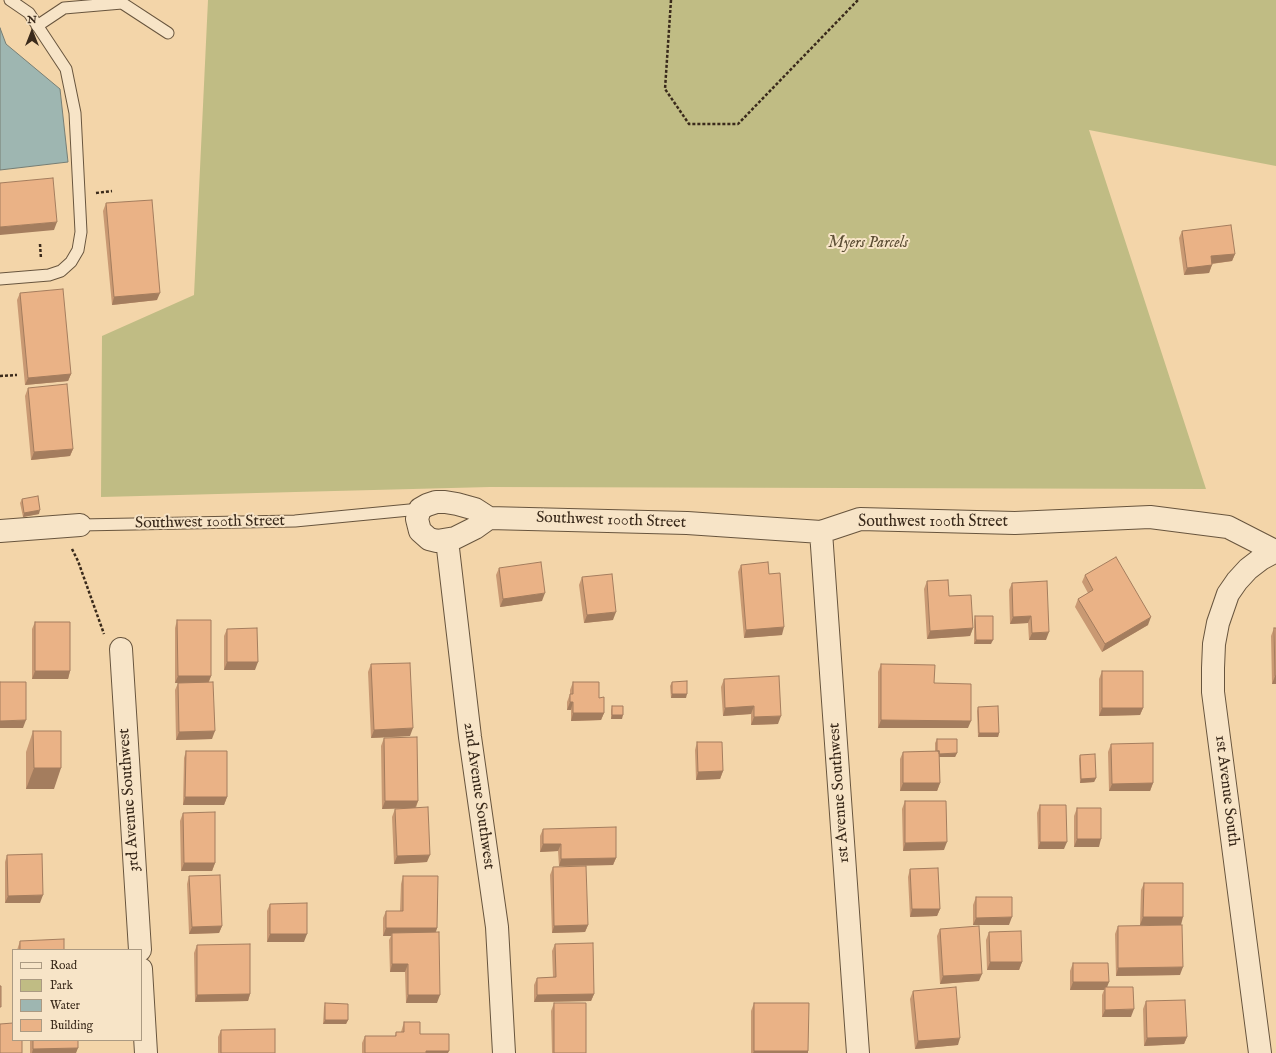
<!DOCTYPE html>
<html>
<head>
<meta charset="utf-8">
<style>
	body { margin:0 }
	#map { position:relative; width:1276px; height:1053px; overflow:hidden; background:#f3d5a9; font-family:"IM FELL English",serif }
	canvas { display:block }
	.legend { position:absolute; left:12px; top:949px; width:130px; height:92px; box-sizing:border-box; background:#f7e4c7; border:1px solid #ab9a82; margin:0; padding:5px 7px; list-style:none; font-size:12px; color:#3a2a1b }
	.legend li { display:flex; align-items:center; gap:8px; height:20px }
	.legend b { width:20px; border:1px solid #ab9a82 }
	.north { position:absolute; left:12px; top:12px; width:40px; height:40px; -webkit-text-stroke:3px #f7e4c7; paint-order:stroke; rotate:0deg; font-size:11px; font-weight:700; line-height:16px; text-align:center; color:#3a2a1b }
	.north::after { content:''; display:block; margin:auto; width:14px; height:18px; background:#3a2a1b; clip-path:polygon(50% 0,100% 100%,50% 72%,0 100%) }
</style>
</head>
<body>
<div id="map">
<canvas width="1276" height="1053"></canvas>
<ul class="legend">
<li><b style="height:5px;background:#f7e4c7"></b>Road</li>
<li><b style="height:11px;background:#c0bc84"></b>Park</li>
<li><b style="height:11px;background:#9eb6b1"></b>Water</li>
<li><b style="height:11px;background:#eab286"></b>Building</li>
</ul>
<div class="north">N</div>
</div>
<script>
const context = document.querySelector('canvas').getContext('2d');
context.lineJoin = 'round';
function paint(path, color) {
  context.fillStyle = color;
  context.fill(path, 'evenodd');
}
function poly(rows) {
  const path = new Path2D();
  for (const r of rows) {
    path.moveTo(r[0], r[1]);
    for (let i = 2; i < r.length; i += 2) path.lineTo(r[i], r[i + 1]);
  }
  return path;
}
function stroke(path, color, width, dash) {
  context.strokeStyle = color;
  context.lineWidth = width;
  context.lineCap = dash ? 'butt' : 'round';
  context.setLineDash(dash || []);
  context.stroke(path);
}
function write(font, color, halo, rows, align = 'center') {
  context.font = font + ' "IM FELL English",serif';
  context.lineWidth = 4;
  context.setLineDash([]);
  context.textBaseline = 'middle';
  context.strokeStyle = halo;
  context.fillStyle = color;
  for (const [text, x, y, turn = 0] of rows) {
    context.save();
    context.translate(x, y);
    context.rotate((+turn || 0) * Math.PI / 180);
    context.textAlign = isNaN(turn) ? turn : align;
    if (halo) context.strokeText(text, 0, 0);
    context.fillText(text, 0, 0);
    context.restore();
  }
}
const green = poly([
	[208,0,1276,0,1276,166,1089,130,1206,489,490,487,101,497,102,336,194,295]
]);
const water = poly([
	[0,28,6,44,60,89,68,162,0,170,0,28]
]);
const path = poly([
	[671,0,665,89,689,124,738,124,858,0],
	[96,193,112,191],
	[40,244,41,259],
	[0,376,17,375],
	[72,549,78,561,104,634]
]);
const service = poly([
	[37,26,64,8,122,3,168,33],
	[0,279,49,275,61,271,71,262,78,250,81,232,75,113,66,69,29,13,10,0],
	[80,525,295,521,420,509]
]);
const minor = poly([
	[436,502,445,502,457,504,475,509,489,518,475,528,455,538,437,541,429,539,420,531,417,519,420,509,427,505,436,502],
	[489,518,687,523,821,532,860,519,1015,523,1150,517,1228,527,1275,551],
	[0,531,80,525],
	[821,532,858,1053],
	[447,540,470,737,497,927,504,1053],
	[121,649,140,950],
	[141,969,146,1053],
	[1260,1053,1213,692,1213,668,1214,644,1218,623,1228,594,1237,581,1248,569,1261,559,1276,551]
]);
const wall = poly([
	[106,203,157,300,112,305,103,211],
	[1182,231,1235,254,1232,261,1212,264,1209,273,1184,275,1179,238],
	[20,293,71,374,68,381,25,385,17,300],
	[28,388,73,449,70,456,31,460,25,396],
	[22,499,39,514,23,517,20,503],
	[741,565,769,574,782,635,744,638,738,572],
	[499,568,542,601,500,607,496,575],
	[1085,575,1148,625,1102,652,1075,607,1078,599,1088,593,1082,582],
	[582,577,613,620,584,623,579,585],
	[927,581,949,596,973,628,970,636,927,639,924,589],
	[1012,583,1046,640,1029,640,1028,623,1010,624,1009,590],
	[975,616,991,644,974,644,974,620],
	[177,620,211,676,209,682,212,739,176,740,175,690,178,683,175,683,175,628],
	[35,622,70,671,68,679,32,679,32,629],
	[1274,628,1276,628,1276,684,1272,684,1271,636],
	[227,629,255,670,224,670,224,636],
	[371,664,410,736,371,738,368,672],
	[881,664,934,683,968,728,878,728,878,672],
	[1102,671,1143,708,1140,715,1099,716,1099,679],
	[724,679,778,724,751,725,751,714,723,716,721,687],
	[573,682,599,698,604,713,601,720,571,721,571,710,567,710,567,702,570,694,570,690],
	[672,682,686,698,671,698,670,686],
	[612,706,622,719,611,719,611,710],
	[978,707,999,733,998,737,978,737,977,711],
	[33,731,54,789,26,789,26,752],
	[384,738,418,801,416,808,427,862,394,864,392,817,395,809,404,808,382,809,381,746],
	[937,739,957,753,955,757,939,757,940,783,937,791,900,791,900,759,903,752,935,751,935,743],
	[697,742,723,771,720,779,696,780,695,750],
	[1111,744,1153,783,1150,791,1109,791,1108,752],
	[186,751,227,797,224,805,183,805,184,758],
	[1080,755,1096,778,1094,782,1080,783,1079,759],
	[905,801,944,850,903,851,902,809],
	[1040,805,1064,849,1038,849,1037,813],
	[1077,808,1099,847,1074,847,1074,816],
	[183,813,215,863,212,871,181,871,180,821],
	[543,829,616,858,613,865,559,866,558,851,540,852,540,836],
	[7,855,40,903,5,903,5,862],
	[553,867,588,925,585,932,552,933,550,875],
	[910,869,940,909,937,916,910,917,908,877],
	[189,876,222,926,219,933,189,934,187,884],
	[403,876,437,928,436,932,437,1003,406,1003,405,972,390,972,389,940,391,936,383,936,383,918,386,911,400,911,401,884],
	[1144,883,1181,925,1140,925,1141,890],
	[976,897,1009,925,973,925,973,905],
	[270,904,304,942,267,942,267,911],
	[1118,926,1180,975,1116,976,1115,934],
	[940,929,979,981,940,984,937,936],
	[989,932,1022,962,1019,970,987,970,986,940],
	[20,941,64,950,17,950],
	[555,944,594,994,591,1001,534,1002,534,985,537,978,553,977,552,951],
	[197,945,250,994,248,1001,195,1002,194,953],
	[1073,963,1107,987,1131,1017,1102,1017,1102,995,1104,990,1070,990,1070,971],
	[913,991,958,1045,915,1049,910,999],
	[1146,1001,1187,1037,1184,1044,1144,1046,1143,1009],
	[325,1003,348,1020,346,1024,323,1024,324,1007],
	[554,1003,586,1053,552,1053,551,1011],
	[754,1003,808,1051,808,1053,751,1053,751,1011],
	[404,1022,420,1034,448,1053,362,1053,362,1043,365,1036,395,1036,396,1032,401,1032],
	[221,1030,275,1053,218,1053,218,1037],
	[30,1040,78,1040,76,1053,30,1053]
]);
const shadedWall = poly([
	[57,222,54,230,0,235,0,227],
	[1235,254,1232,261,1209,264,1211,256],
	[1212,265,1209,273,1184,275,1187,268],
	[160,293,157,300,112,305,114,297],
	[71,374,68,381,25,385,28,378],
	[73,449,70,456,31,460,34,452],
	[40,510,39,514,23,517,24,513],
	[545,593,542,601,500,607,503,599],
	[616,612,613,620,584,623,587,615],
	[1031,616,1028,623,1010,624,1013,617],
	[1151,617,1148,625,1102,652,1105,644],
	[784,627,782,635,744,638,746,630],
	[973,628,970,636,927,639,930,631],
	[1049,632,1046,640,1029,640,1032,633],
	[976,640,993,640,991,644,974,644],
	[227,662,258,662,255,670,224,670],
	[35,671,70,671,68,679,32,679],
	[178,676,211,676,208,683,175,683],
	[1275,676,1276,676,1276,684,1272,684],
	[672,694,687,694,686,698,671,698],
	[570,702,573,702,571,710,567,710],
	[754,706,751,714,723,716,725,708],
	[1102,708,1143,708,1140,715,1099,716],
	[573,713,604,713,601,720,571,721],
	[612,715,623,715,622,719,611,719],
	[781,716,778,724,751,725,754,717],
	[26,720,23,728,0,728,0,721],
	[881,720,971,721,968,728,878,728],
	[413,728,410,736,371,738,374,730],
	[215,731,212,739,176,740,179,732],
	[979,733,999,733,998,737,978,737],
	[957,753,955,757,935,757,937,754],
	[34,768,61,768,54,789,26,789],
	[723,771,720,779,696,780,698,772],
	[1096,778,1094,782,1080,783,1081,779],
	[903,783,940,783,937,791,900,791],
	[1153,783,1150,791,1109,791,1112,784],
	[185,797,227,797,224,805,183,805],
	[385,801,418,801,415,808,382,809],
	[1077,839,1101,839,1099,847,1074,847],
	[947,842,944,850,903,851,905,843],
	[1040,842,1067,842,1064,849,1038,849],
	[543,844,561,844,558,851,540,852],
	[430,855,427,862,394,864,397,856],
	[616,858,613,865,559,866,561,859],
	[184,863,215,863,212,871,181,871],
	[43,895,40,903,5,903,8,896],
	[912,909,940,909,937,916,910,917],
	[1012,917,1009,925,973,925,976,918],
	[1143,917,1183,917,1181,925,1140,925],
	[588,925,585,932,552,933,554,926],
	[222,926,219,933,189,934,192,927],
	[386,928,437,928,434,936,392,933,391,936,383,936],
	[270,934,307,934,304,942,267,942],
	[990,962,1022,962,1019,970,987,970],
	[392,964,408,964,405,972,390,972],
	[1183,967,1180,975,1116,976,1118,968],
	[982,974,979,981,940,984,943,976],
	[1073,982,1109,982,1106,990,1105,987,1104,990,1070,990],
	[250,994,248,1001,195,1002,197,995],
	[594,994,591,1001,534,1002,537,995],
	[408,995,440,995,437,1003,406,1003],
	[1134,1009,1131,1017,1102,1017,1105,1010],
	[325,1020,348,1020,346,1024,323,1024],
	[1187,1037,1184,1044,1144,1046,1147,1038],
	[960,1038,958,1045,915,1049,918,1041],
	[78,1048,76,1053,32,1053,33,1049],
	[426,1051,449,1051,448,1053,425,1053],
	[754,1051,808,1051,808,1053,753,1053]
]);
const building = poly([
	[53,178,57,222,0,227,0,183,53,178],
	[152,200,160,293,114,297,106,203,152,200],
	[1231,225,1235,254,1211,256,1212,265,1187,268,1182,231,1231,225],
	[63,289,71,374,28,378,20,293,63,289],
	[67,384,73,449,34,452,28,388,67,384],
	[38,496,40,510,24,513,22,499,38,496],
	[1116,557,1151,617,1105,644,1078,599,1093,590,1085,575,1116,557],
	[541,562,545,593,503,599,499,568,541,562],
	[768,562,769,574,780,573,784,627,746,630,741,565,768,562],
	[612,574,616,612,587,615,582,577,612,574],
	[948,580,949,596,971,595,973,628,930,631,927,581,948,580],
	[1047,581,1049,632,1032,633,1031,616,1013,617,1012,583,1047,581],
	[975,616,993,616,993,640,976,640,975,616],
	[177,620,211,620,211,676,178,676,177,620],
	[35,622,70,622,70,671,35,671,35,622],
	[257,628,258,662,227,662,227,629,257,628],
	[1274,628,1276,628,1276,676,1275,676,1274,628],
	[410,663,413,728,374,730,371,664,410,663],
	[881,664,935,665,934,683,971,684,971,721,881,720,881,664],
	[1102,671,1143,671,1143,708,1102,708,1102,671],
	[779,676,781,716,754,717,754,706,725,708,724,679,779,676],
	[687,681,687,694,672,694,672,682,687,681],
	[0,682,26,682,26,720,0,721,0,682],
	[213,682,215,731,179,732,178,683,213,682],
	[573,682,599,682,599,698,604,697,604,713,573,713,573,702,570,702,570,694,573,694,573,682],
	[612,706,623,706,623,715,612,715,612,706],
	[998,706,999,733,979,733,978,707,998,706],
	[33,731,61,731,61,768,34,768,33,731],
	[417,737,418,801,385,801,384,738,417,737],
	[937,739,957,739,957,753,939,754,939,751,937,751,937,739],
	[697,742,722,742,723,771,698,772,697,742],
	[1153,743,1153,783,1112,784,1111,744,1153,743],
	[186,751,227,751,227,797,185,797,186,751],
	[939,751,940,783,903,783,903,752,939,751],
	[1095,754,1096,778,1081,779,1080,755,1095,754],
	[905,801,946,801,947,842,905,843,905,801],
	[1040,805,1066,805,1067,842,1040,842,1040,805],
	[428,807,430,855,397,856,395,809,428,807],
	[1077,808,1101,808,1101,839,1077,839,1077,808],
	[215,812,215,863,184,863,183,813,215,812],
	[616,827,616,858,561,859,561,844,543,844,543,829,616,827],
	[42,854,43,895,8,896,7,855,42,854],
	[586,866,588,925,554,926,553,867,586,866],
	[938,868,940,909,912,909,910,869,938,868],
	[220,875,222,926,192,927,189,876,220,875],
	[403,876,438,876,437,928,386,928,386,911,403,911,403,876],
	[1144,883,1183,883,1183,917,1143,917,1144,883],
	[976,897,1012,897,1012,917,976,918,976,897],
	[307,903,307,934,270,934,270,904,307,903],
	[1182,925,1183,967,1118,968,1118,926,1182,925],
	[979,926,982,974,943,976,940,929,979,926],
	[1021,931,1022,962,990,962,989,932,1021,931],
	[439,932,440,995,408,995,408,964,392,964,392,933,439,932],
	[64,939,64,950,20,950,20,941,64,939],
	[593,943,594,994,537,995,537,978,556,977,555,944,593,943],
	[250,944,250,994,197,995,197,945,250,944],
	[1073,963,1108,963,1109,982,1073,982,1073,963],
	[0,986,1,986,1,1007,0,1007,0,986],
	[956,987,960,1038,918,1041,913,991,956,987],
	[1105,987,1133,987,1134,1009,1105,1010,1105,987],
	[1185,1000,1187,1037,1147,1038,1146,1001,1185,1000],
	[325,1003,348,1004,348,1020,325,1020,325,1003],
	[554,1003,586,1003,586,1053,554,1053,554,1003],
	[754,1003,809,1003,808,1051,754,1051,754,1003],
	[404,1022,420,1022,420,1034,449,1034,449,1051,426,1051,426,1053,365,1053,365,1036,396,1036,396,1032,404,1032,404,1022],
	[13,1023,13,1040,22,1040,22,1053,0,1053,0,1024,13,1023],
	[275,1029,275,1053,221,1053,221,1030,275,1029],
	[33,1040,78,1040,78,1048,33,1049,33,1040]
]);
const parkNames = [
	["Myers Parcels",868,244]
];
const streetNames = [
	["Southwest 100th Street",611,521,2],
	["Southwest 100th Street",210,523,-1],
	["Southwest 100th Street",933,523],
	["1st Avenue South",1226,791,83],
	["1st Avenue Southwest",840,793,-94],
	["2nd Avenue Southwest",478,796,82],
	["3rd Avenue Southwest",130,800,-94]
];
paint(green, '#c0bc84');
paint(water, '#9eb6b1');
stroke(water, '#767e75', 1);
stroke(service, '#68553e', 13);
stroke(minor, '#68553e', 24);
stroke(path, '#3a2a1b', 2.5, [3, 2]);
stroke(service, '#f7e4c7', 11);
stroke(minor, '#f7e4c7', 22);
paint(wall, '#c99973');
paint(shadedWall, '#a47d5e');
paint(building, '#eab286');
stroke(building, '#a47d5e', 1);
write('italic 16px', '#5c4e35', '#f7e4c7', parkNames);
write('16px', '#3a2a1b', '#f7e4c7', streetNames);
</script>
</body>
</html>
